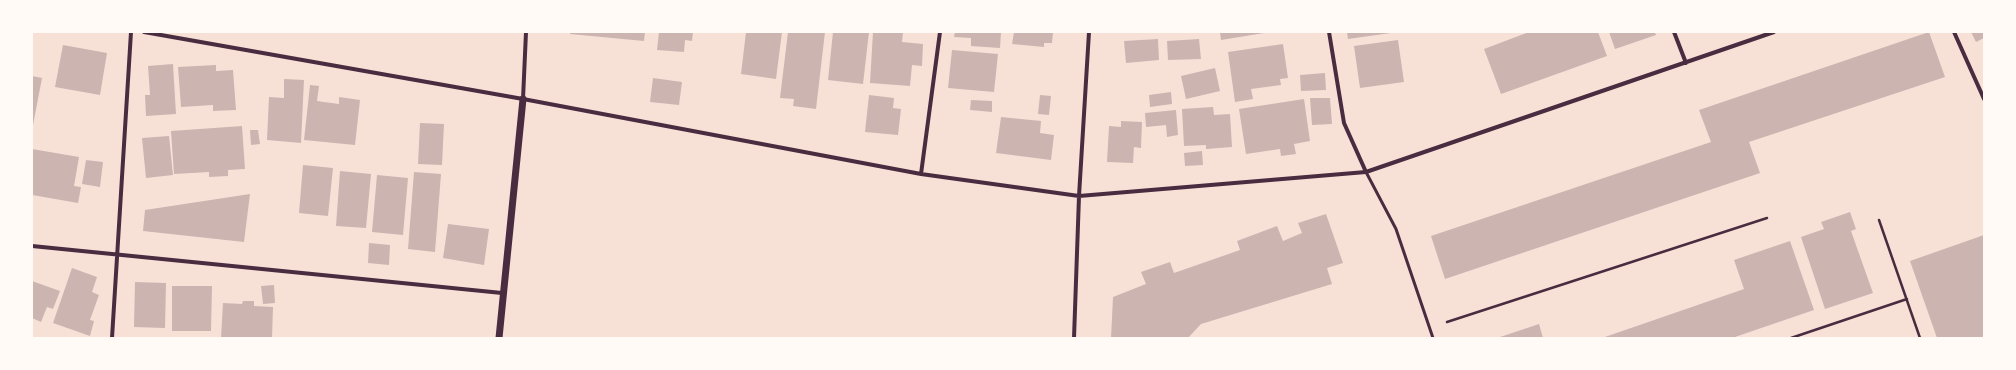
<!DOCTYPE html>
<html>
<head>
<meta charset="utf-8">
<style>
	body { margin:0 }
	#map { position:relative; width:2016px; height:370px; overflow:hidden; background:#f7e1d7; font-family:Commissioner,sans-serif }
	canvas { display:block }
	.frame { position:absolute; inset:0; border:33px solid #fffaf5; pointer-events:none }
</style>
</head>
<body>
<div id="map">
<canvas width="2016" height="370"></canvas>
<div class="frame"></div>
</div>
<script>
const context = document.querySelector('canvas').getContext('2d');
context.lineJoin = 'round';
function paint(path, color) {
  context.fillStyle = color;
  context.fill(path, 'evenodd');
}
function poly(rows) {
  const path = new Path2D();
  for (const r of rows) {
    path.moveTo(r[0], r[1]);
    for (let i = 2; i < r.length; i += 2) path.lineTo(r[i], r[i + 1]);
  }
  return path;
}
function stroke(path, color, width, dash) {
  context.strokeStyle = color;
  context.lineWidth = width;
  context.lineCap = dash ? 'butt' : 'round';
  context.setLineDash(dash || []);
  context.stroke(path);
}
const building = poly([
	[571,32,645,32,644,41,570,34],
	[659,32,693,32,692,41,685,40,684,52,657,50],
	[746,32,782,32,776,79,741,74],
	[788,32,825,32,816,109,793,106,794,99,780,98],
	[833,32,869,32,863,84,828,80],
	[873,32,903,32,902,42,923,44,922,66,912,65,910,86,870,83],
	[955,32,1001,32,1000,48,971,46,971,38,954,37],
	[1014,32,1053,32,1052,43,1044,43,1044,47,1012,44],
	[1220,32,1264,32,1264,33,1221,40],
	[1347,32,1391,32,1391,33,1348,39],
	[1529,32,1598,32,1607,56,1501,94,1484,49],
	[1609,32,1655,32,1656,35,1615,49],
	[1929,32,1945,77,1749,142,1760,173,1445,279,1431,236,1711,142,1699,110],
	[1971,32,1984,32,1984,38,1976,42],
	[1158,39,1159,60,1126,63,1124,41],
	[1199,39,1201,59,1168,60,1167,41],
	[1398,40,1404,82,1360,88,1354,46],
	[1283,44,1288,78,1280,79,1281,85,1251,89,1253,99,1235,102,1228,52],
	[63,45,107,53,100,95,55,87],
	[952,50,998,54,994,92,948,88],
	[173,64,176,114,146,116,145,95,150,95,148,66],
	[216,65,216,71,233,70,236,110,213,111,213,105,181,107,178,67],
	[1215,68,1220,91,1186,99,1181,76],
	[1325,73,1326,90,1301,91,1300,75],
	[32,76,42,78,33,125,32,125],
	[653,78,682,82,679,105,650,102],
	[284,79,304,80,301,143,267,140,269,97,284,98],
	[310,85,319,86,317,101,339,104,339,97,360,100,355,145,304,140],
	[1171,92,1172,104,1150,107,1149,95],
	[869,95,894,98,893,108,901,109,898,135,865,132],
	[1040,95,1051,96,1049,115,1038,114],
	[1310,98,1330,98,1332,124,1312,125],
	[1304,99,1310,141,1294,144,1296,154,1281,156,1280,149,1246,154,1239,109],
	[971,100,992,101,992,112,970,110],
	[1213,107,1214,115,1230,114,1232,147,1206,149,1206,145,1184,146,1182,109],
	[1176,110,1178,135,1167,137,1166,125,1146,127,1145,113],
	[1001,117,1041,121,1040,133,1054,135,1051,160,996,153],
	[1121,121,1142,122,1141,148,1134,147,1133,163,1107,162,1109,126,1121,127],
	[420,123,444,124,442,165,418,164],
	[242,126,245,169,228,170,228,176,209,177,209,172,174,174,171,131],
	[250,130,258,130,260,144,251,145],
	[169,136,173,175,146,178,142,138],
	[32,149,79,157,74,186,81,187,78,203,32,195],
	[1202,151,1203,165,1185,166,1184,153],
	[86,160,103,162,100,187,82,184],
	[303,165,333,168,328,216,299,213],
	[340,171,371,174,366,228,336,226],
	[414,172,441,174,435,252,408,249],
	[377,175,408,178,403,235,372,232],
	[250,194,244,242,143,231,145,210],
	[1850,212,1856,229,1851,231,1873,293,1825,309,1801,237,1824,229,1821,222],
	[1326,214,1343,263,1327,268,1332,284,1201,324,1188,338,1111,338,1113,297,1146,284,1141,272,1170,262,1174,273,1240,250,1237,241,1277,226,1283,241,1302,233,1298,223],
	[448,224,489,229,484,265,443,258],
	[1984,235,1984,338,1937,338,1910,261],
	[1790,241,1814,310,1732,338,1602,338,1744,289,1734,260],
	[369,243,390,245,389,265,368,263],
	[72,268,97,277,92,292,99,295,90,320,94,321,90,336,53,323],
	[32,281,60,291,53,309,47,307,41,322,32,318],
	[135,282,166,283,165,328,134,327],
	[274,285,275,303,263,304,261,286],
	[172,286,212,286,211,331,172,331],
	[243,301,254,301,254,306,273,307,272,338,221,338,223,303,242,304],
	[1539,324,1543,338,1497,338]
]);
const path = poly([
	[1879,220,1920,338],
	[1447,322,1767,218],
	[1791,338,1907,299]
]);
const service = poly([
	[1366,172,1396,229,1433,338]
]);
const minor = poly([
	[144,32,523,99,921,174,1079,196,1366,172,1774,32],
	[1329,32,1344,123,1366,172],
	[1674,32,1686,63],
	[1954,32,1984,99],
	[523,99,526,32],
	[921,174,940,32],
	[32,246,502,293],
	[112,338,131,32],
	[1074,338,1079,196,1089,32]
]);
const tertiary = poly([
	[499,338,523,99]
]);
paint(building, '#ccb4b1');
stroke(path, '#4a2c40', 2.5);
stroke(service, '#4a2c40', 3);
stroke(minor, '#4a2c40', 4);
stroke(tertiary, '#4a2c40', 7);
</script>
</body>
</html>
